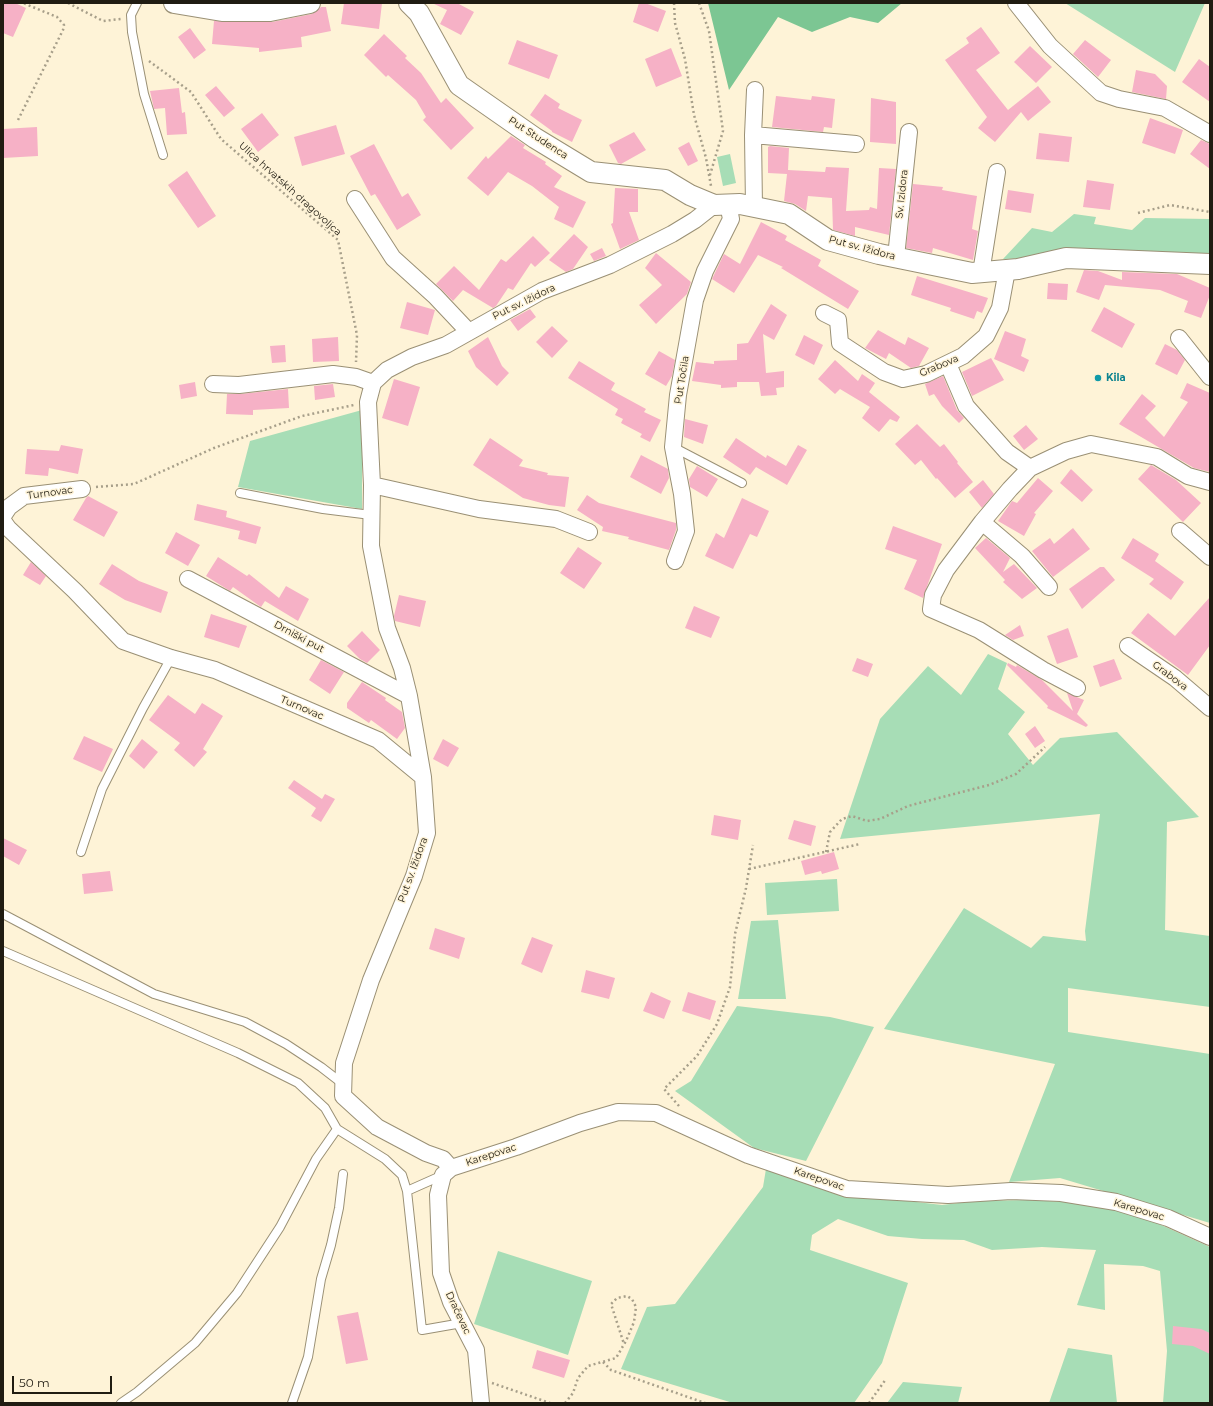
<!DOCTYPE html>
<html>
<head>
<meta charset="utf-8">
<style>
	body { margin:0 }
	#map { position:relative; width:1213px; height:1406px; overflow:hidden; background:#fef3d7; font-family:Montserrat,sans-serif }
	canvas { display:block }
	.frame { position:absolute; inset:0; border:4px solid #201c12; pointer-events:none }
	.scale { position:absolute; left:12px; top:1376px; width:100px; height:18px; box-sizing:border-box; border:2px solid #201c12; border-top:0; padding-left:5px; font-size:12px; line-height:14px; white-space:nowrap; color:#201c12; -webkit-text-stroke:3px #fef3d7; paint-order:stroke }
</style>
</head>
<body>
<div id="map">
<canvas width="1213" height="1406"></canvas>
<div class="frame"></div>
<div class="scale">50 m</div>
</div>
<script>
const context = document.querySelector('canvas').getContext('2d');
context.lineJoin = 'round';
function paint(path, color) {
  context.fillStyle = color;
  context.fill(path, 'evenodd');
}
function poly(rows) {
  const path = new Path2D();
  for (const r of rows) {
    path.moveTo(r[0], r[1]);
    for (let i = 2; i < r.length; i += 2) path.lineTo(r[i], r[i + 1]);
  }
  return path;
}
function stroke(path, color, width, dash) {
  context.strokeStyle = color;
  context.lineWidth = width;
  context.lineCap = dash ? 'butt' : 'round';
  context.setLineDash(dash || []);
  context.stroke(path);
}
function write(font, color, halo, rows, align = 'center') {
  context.font = font + ' Montserrat,sans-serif';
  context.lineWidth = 3;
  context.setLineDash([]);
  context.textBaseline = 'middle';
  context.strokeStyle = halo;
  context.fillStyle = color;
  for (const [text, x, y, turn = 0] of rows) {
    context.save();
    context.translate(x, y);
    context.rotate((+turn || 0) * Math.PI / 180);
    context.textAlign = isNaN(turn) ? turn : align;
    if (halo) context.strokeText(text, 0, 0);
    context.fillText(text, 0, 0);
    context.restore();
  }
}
const green = poly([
	[1065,3,1205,3,1175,72],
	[730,154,736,183,723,186,717,157],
	[1074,214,1096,217,1094,224,1132,230,1145,218,1210,219,1210,254,1003,259,1032,228,1052,232],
	[362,410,362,509,238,487,250,441],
	[988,654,1007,663,998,689,1025,712,1008,734,1033,765,1060,738,1117,732,1199,817,1167,822,1165,930,1210,936,1210,1007,1068,988,1068,1032,1210,1054,1210,1223,1060,1178,1009,1182,1055,1064,884,1029,964,908,1031,948,1043,936,1086,941,1085,931,1100,814,840,839,880,719,928,666,961,695],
	[837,879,839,911,767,915,765,883],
	[778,920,786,999,738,999,751,921],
	[737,1006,830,1017,874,1027,806,1161,754,1148,675,1091,691,1081],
	[766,1169,891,1199,942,1205,975,1201,1028,1200,1086,1203,1148,1219,1210,1247,1210,1403,1163,1403,1167,1351,1160,1271,1143,1266,1104,1264,1105,1310,1077,1305,1096,1250,1042,1247,992,1250,964,1240,922,1239,888,1236,838,1219,812,1235,810,1250,908,1283,882,1363,854,1403,733,1403,621,1369,647,1307,675,1304,763,1187],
	[498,1251,592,1281,568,1355,474,1324],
	[1068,1348,1112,1355,1117,1403,1049,1403],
	[903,1382,950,1386,962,1387,958,1403,887,1403]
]);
const forest = poly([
	[708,3,902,3,878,23,850,17,812,32,778,17,729,90]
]);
const building = poly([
	[3,3,15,3,26,8,13,37,3,33],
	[344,3,382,3,379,29,341,24],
	[432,3,457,3,474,12,461,35,440,24,447,10],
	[639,3,645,3,666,11,658,32,633,22],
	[321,7,326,7,331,31,301,37,302,47,259,52,259,48,212,44,214,21,272,22,312,14],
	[981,27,1000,53,976,70,1008,110,1038,86,1051,102,1028,121,1021,112,995,142,978,128,987,117,945,60,969,43,966,38],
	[190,28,206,50,194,59,178,37],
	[384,34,407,56,405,58,421,73,441,103,446,98,474,128,451,150,423,120,426,117,416,100,388,75,386,77,364,55],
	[517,40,558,55,549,79,508,64],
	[1085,40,1111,60,1098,77,1073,54],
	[1030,46,1052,67,1036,83,1014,62],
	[671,48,682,76,656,87,645,59],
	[1199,59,1210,67,1210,102,1182,82],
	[1136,70,1155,74,1167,86,1166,99,1132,92],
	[216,86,235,108,224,117,205,95],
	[179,88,182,113,185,112,187,134,167,135,165,108,154,109,150,91],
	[545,94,560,104,558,108,582,120,572,142,552,132,552,131,530,115],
	[776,96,811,100,812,96,835,99,832,128,824,127,823,132,772,127],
	[871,98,896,102,896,144,870,142],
	[262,113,279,135,258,152,241,129],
	[1150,118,1183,130,1175,154,1142,143],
	[336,125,345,154,302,166,294,137],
	[37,127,38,156,3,158,3,129],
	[634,132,646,150,621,164,618,163,609,145],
	[1039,133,1072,137,1069,162,1036,159],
	[511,136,525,145,523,148,546,162,545,164,562,176,554,187,586,202,573,228,554,219,559,207,532,186,508,172,488,196,467,178,486,156,488,159],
	[1201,140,1210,144,1210,169,1190,154],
	[689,142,698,161,688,166,678,148],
	[374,144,402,197,408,193,421,215,397,230,375,194,371,196,350,156],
	[770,146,789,148,788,170,825,172,826,167,849,168,846,211,869,210,870,207,877,209,879,168,896,169,889,235,855,227,855,236,833,230,832,198,808,196,806,211,795,204,784,201,787,174,768,173,768,147],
	[187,171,216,216,198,228,168,185],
	[1087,180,1114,184,1110,210,1083,207],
	[913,184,943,187,942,190,977,196,972,229,978,231,973,260,933,248,932,253,906,248],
	[615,188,638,189,638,212,629,212,639,240,620,249,611,224,613,223],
	[1008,190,1034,194,1031,213,1005,209],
	[761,222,787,236,785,240,821,260,818,266,859,291,848,309,781,268,783,267,758,255,734,293,712,279,724,254,740,264],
	[574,234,588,247,573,269,566,272,549,260],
	[533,236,550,253,535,267,531,263,513,290,508,288,496,306,493,308,463,290,453,301,436,284,454,266,479,290,501,259,506,262],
	[602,248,606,256,594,261,590,254],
	[656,253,691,282,687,294,656,324,639,305,662,285,645,268],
	[1084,270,1098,271,1122,280,1122,272,1177,274,1210,288,1210,295,1201,318,1184,312,1188,301,1160,290,1105,285,1099,300,1076,292],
	[917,276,988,298,982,313,977,311,974,319,950,311,951,308,911,295],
	[1048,283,1068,284,1067,300,1047,299],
	[407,302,435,310,428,335,400,328],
	[771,304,787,315,774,340,763,334,766,373,784,371,784,387,776,388,777,395,761,396,759,382,737,382,737,387,721,388,721,385,692,381,696,362,714,364,714,361,737,360,737,344,748,343],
	[1104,307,1135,324,1122,348,1091,331],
	[530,309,536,317,518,331,510,320],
	[552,326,568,341,552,358,536,342],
	[878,330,905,345,908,337,929,348,919,366,911,368,889,353,886,359,865,348],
	[1005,331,1026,339,1021,356,1029,360,1024,372,994,359],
	[804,335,823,345,814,365,795,355],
	[338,337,339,361,313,362,312,339],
	[488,337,502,366,509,373,497,386,476,367,468,351],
	[1165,344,1177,350,1185,360,1177,375,1155,364],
	[285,345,286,362,272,363,270,346],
	[659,351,675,360,672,376,666,386,645,374],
	[991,358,1004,380,972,396,962,372],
	[835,360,858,381,862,374,875,383,869,392,900,417,897,422,890,419,879,432,862,418,870,407,840,389,835,394,818,379],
	[579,361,615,383,611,390,646,409,644,412,661,420,650,442,640,437,642,434,621,423,623,419,615,415,618,409,568,378],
	[943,376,957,410,964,418,959,423,942,406,934,394,929,396,925,384],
	[394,379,420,387,408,426,382,418],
	[195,382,197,396,181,399,179,385],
	[1187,383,1210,393,1210,472,1194,468,1119,424,1142,394,1156,406,1145,418,1164,437,1188,402,1180,398],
	[333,384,335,397,315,400,314,386],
	[288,389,289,408,253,410,253,415,226,414,227,394,240,394],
	[685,419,708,425,703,444,684,437],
	[917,424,940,447,944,444,958,462,957,463,973,482,955,498,937,478,936,479,921,460,915,465,895,444],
	[1026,425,1038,439,1024,450,1013,436],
	[490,438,523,460,519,466,548,473,547,475,569,477,565,507,549,505,523,498,473,465],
	[736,438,766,458,767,455,786,466,798,445,807,450,787,485,756,467,750,475,723,457],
	[61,445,83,449,78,474,49,468,48,476,25,474,27,449,59,451],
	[641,455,668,469,669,478,661,494,630,477],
	[1151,465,1176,480,1201,503,1183,522,1138,479],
	[697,466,718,479,707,497,690,487,689,479],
	[1071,469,1093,490,1082,502,1060,483],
	[1038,478,1053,491,1034,513,1036,514,1024,536,998,521,1012,501,1017,503],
	[983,480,994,494,982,508,969,492],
	[587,495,599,503,676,523,676,530,669,550,628,539,629,537,602,531,603,527,577,510],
	[88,496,118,512,104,537,73,520,86,498],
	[742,498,769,511,757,537,750,534,733,569,705,556,716,533,724,538],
	[197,504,227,511,226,517,261,527,256,544,238,539,240,531,194,520],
	[893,526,942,544,923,598,904,589,917,560,885,549],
	[1073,528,1090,549,1053,577,1032,551,1050,538,1054,544],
	[176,532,200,545,188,566,165,553],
	[986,538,1010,558,1003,572,1014,564,1037,588,1022,599,1003,582,1005,580,975,548],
	[1133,538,1159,554,1155,561,1184,582,1171,600,1149,584,1154,579,1121,558],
	[578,547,602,563,584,589,560,573],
	[218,557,247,576,249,574,279,598,286,586,309,599,298,621,265,601,261,607,233,587,230,591,206,576],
	[31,562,46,576,40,585,23,575],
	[112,564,139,581,168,592,161,613,125,600,99,584],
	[1100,567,1104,567,1115,580,1082,609,1069,589],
	[399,595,426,601,420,627,395,621,394,616],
	[1210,597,1210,645,1188,675,1131,633,1148,613,1175,636],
	[694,606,720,617,711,638,685,628],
	[211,614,247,626,239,648,204,637],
	[1020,625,1024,636,1013,640,1005,635],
	[1068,628,1078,657,1057,664,1047,636],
	[362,631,380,650,367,663,360,659,347,646],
	[857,658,873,664,868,677,852,671],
	[1114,659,1122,679,1100,687,1093,666],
	[321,660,344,672,330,694,309,680],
	[1008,663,1016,667,1017,665,1042,680,1073,711,1067,693,1084,700,1077,714,1088,725,1086,727,1047,708,1048,706,1007,665],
	[362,682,386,698,385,700,402,712,405,728,397,739,371,720,369,723,347,708,347,703],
	[168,695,195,714,202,703,223,716,203,749,207,752,194,767,174,750,180,743,149,720],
	[1035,726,1045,741,1035,748,1025,734],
	[84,736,113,749,102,772,73,759],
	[142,739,158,752,144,769,129,756],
	[443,739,459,748,448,767,433,759],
	[294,780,322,799,325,794,335,799,321,822,311,816,316,808,288,788],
	[714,815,741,820,738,840,711,835],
	[794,820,816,826,811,846,788,839],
	[3,838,27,850,19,865,3,856],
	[834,852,839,869,822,874,821,871,805,875,801,861],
	[110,871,113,891,84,894,82,874],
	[435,928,465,938,459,959,429,949],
	[532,937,553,945,542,973,521,964],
	[586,970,615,978,609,999,581,992],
	[651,992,671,1001,664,1019,643,1011],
	[688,992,716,1001,710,1020,682,1011],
	[358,1312,368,1360,346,1364,337,1316],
	[1173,1326,1201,1329,1210,1333,1210,1354,1193,1346,1172,1344],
	[537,1350,570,1360,564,1378,532,1368]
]);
const path = poly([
	[68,3,103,21,121,19],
	[674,3,675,23,685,59,694,115,706,158,711,186],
	[699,3,709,31,723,131,710,175],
	[149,61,191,92,221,139,338,240,357,335,356,362],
	[18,120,63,30,64,25,57,17,23,3],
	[1138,213,1170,205,1210,212],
	[96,487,134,484,214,448,302,416,354,405],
	[826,852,830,832,842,819,852,816,867,821,880,819,908,806,989,785,1016,774,1045,747],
	[749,869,860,844],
	[679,1106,664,1089,697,1056,717,1024,730,987,735,934,746,888,753,845],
	[603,1362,611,1370,705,1403],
	[492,1383,550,1403],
	[565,1403,573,1393,578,1378,588,1366,616,1358,626,1341,634,1322,636,1307,632,1299,627,1296,617,1298,611,1304,624,1344],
	[869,1403,886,1379]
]);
const service = poly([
	[137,3,131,15,132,32,144,94,163,155],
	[673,447,742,483],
	[240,493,323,509,371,515],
	[81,852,102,789,143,708,171,658],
	[3,914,154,994,245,1022,286,1044,321,1067,343,1084],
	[3,951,238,1053,298,1083,325,1108,337,1129,385,1159,402,1175,407,1191,422,1330,462,1323],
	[407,1191,443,1175],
	[121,1403,137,1392,195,1343,237,1293,280,1227,316,1159,337,1129],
	[292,1403,308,1357,321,1279,331,1245,339,1208,343,1174]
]);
const minor = poly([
	[1016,3,1050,46,1101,93,1119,99,1165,108,1210,134],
	[753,135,856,144],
	[355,199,393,258,435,296,468,331],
	[754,207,753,135,755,90],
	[896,257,909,132],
	[981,273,997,172],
	[824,313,838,320,840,343,884,372,903,379,926,374,963,356,986,336,1000,308,1007,270],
	[1179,338,1210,377],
	[948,364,966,406,1007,452,1030,468],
	[213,384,239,385,333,374,356,377,373,383],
	[372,485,479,509,556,519,589,532],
	[3,516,9,507,24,496,82,489],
	[3,521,8,528,75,591,123,641,171,658,215,670,378,740,423,777],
	[982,522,946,570,933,595,931,609,979,630,1043,670,1077,688],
	[1180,531,1210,557],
	[675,561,686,531,682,494,673,447,678,395,695,300,705,271,731,219,728,204],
	[188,579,409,696],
	[1049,587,1022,556,982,522,1010,489,1030,468,1066,451,1091,444,1157,457,1188,476,1210,482],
	[1128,646,1175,678,1210,708],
	[451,1168,443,1159,426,1153,377,1127,343,1096,344,1063,371,980,414,876,427,833,423,777,409,696,402,668,387,628,371,546,372,485,368,402,373,383,387,370,412,357,446,345,542,291,610,265,672,234,695,220,714,205],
	[481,1403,476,1350,451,1302,441,1273,438,1195,443,1175,451,1168,516,1147,580,1123,618,1112,656,1113,748,1155,847,1189,948,1195,1011,1191,1061,1193,1116,1202,1168,1218,1210,1237]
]);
const tertiary = poly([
	[174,3,222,11,270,11,310,3],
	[409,3,419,13,459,85,535,138,591,172,665,180,690,195,714,205,740,204,789,214,828,240,879,254,972,273,1018,269,1066,258,1210,264]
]);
const markers = [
	[1098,378,4,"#0f9aa8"]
];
const streetNames = [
	["Put Studenca",538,138,33],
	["Ulica hrvatskih dragovoljca",290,189,42],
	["Sv. Izidora",902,194,-84],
	["Put sv. Ižidora",862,248,15],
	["Put sv. Ižidora",524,302,-26],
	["Grabova",939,366,-23],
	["Put Točila",682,380,-81],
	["Turnovac",50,493,-8],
	["Drniški put",299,637,28],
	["Grabova",1170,676,37],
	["Turnovac",302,708,23],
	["Put sv. Ižidora",413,870,-70],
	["Karepovac",491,1155,-18],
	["Karepovac",819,1179,19],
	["Karepovac",1139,1210,17],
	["Dračevac",458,1313,65]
];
const cultureNames = [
	["Kila",1106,378]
];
paint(green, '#a7ddb6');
paint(forest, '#7cc693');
paint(building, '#f6b1c6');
stroke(service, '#9a9075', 10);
stroke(minor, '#9a9075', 18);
stroke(tertiary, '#9a9075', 22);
stroke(path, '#a79f8a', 2.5, [2, 3]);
stroke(service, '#fff', 8);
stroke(minor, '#fff', 16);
stroke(tertiary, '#fff', 20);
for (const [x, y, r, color] of markers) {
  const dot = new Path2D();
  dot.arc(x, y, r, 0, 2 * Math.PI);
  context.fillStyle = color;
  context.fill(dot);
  stroke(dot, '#fef3d7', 1.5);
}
write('10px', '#201c12', '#fef3d7', streetNames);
write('bold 10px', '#0d838f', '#fef3d7', cultureNames, 'left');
</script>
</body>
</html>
